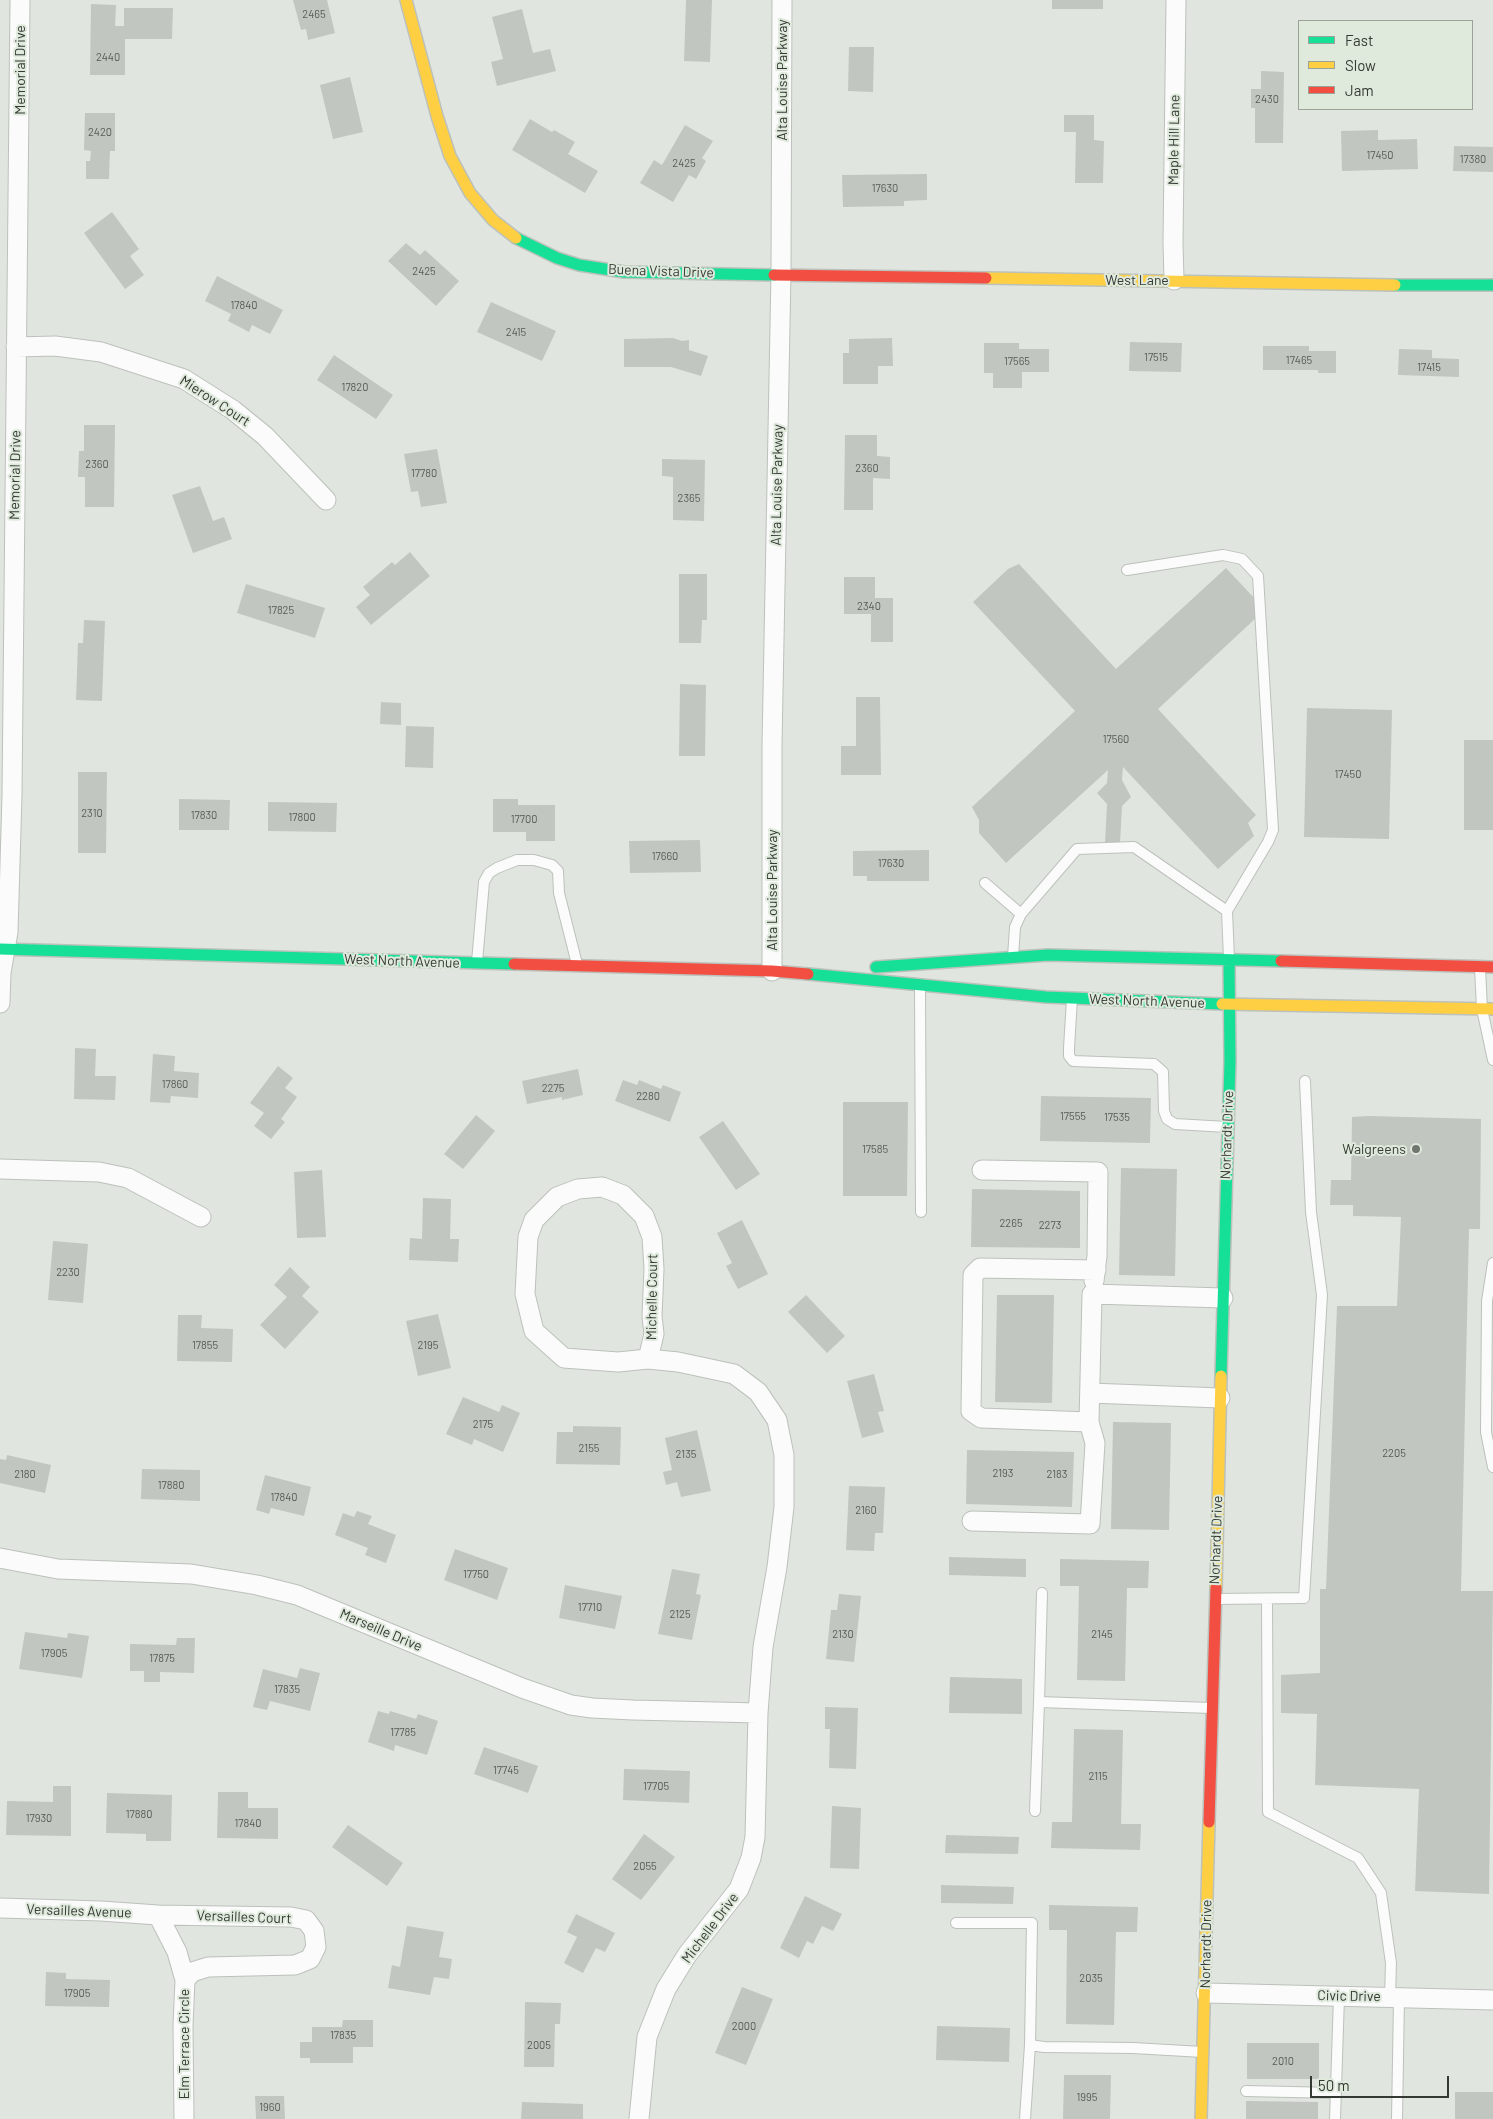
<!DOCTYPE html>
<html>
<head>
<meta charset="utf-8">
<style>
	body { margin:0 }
	#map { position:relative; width:1493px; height:2119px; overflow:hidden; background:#e0e6df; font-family:Barlow,sans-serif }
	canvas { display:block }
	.legend { position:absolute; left:1298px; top:20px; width:175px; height:90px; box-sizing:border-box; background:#dfe9dc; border:1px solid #9ba399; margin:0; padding:6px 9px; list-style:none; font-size:15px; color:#353934 }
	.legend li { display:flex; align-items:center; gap:10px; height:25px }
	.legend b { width:25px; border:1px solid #9ba399 }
	.scale { position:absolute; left:1310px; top:2076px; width:139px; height:22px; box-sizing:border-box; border:2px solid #353934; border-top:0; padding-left:6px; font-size:15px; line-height:18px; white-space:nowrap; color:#353934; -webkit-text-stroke:4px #dfe9dc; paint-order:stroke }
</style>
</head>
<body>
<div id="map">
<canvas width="1493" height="2119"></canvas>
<ul class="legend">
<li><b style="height:6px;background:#16e098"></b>Fast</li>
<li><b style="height:6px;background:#ffcf43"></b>Slow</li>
<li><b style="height:6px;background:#f24e42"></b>Jam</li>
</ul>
<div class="scale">50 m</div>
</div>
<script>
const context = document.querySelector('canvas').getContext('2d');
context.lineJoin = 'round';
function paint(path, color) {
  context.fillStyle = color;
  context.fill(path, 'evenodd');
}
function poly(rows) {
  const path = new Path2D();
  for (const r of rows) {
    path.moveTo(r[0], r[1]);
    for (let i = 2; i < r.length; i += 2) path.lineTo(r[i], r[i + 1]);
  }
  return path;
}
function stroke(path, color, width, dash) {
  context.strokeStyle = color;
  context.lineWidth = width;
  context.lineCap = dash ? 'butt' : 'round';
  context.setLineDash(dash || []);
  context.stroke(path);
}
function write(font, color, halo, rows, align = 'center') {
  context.font = font + ' Barlow,sans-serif';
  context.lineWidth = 4;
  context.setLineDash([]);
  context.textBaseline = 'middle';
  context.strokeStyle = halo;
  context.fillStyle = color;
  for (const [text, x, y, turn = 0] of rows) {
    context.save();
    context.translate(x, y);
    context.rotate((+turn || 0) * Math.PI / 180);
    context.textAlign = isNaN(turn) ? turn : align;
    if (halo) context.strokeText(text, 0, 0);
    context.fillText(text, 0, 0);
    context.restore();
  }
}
const building = poly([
	[293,0,327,0,335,33,308,40,306,29,301,30],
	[686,0,712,0,710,62,684,61],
	[1052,0,1103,0,1103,9,1052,9],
	[91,4,116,5,115,26,124,26,124,8,173,8,172,39,125,39,125,75,90,75],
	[522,9,533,53,550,49,556,71,497,86,491,62,503,59,492,17],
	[849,47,874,47,873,92,848,91],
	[1261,71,1284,72,1283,143,1255,143,1255,108,1251,108,1251,89,1261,89],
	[350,77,363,132,333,139,320,85],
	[85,113,115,113,115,151,110,151,109,179,86,179,86,161,90,161,91,151,84,150],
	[1064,115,1094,115,1094,140,1104,141,1103,183,1075,183,1076,132,1064,132],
	[530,119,552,132,554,130,575,142,568,154,598,171,585,193,512,150],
	[685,125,713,141,702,158,706,161,696,179,689,175,673,202,640,183,654,160,662,165],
	[1378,130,1378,140,1417,139,1418,169,1342,171,1341,131],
	[1454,146,1493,147,1493,172,1453,171],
	[927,174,927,200,904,201,904,206,843,207,842,175],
	[112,212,139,249,130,256,144,275,125,289,84,233],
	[406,243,420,255,425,250,459,281,436,306,388,261],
	[217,276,283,310,270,334,252,325,249,332,228,321,231,314,205,301],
	[491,302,556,331,542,361,477,332],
	[673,338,682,341,689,340,689,350,708,356,701,376,671,367,624,367,624,339],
	[892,338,893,366,878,366,878,384,843,384,843,353,849,353,849,339],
	[1130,342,1182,343,1181,372,1129,371],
	[984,343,1019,343,1019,349,1049,349,1049,372,1022,372,1022,388,993,388,993,373,984,373],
	[1263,346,1309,346,1309,351,1336,351,1336,373,1318,373,1318,370,1263,370],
	[1399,349,1432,350,1432,358,1459,359,1459,377,1398,375],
	[334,355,393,395,376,419,317,380],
	[84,425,115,425,114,507,85,507,85,477,78,477,79,451,84,451],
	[845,435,877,435,877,456,890,457,890,479,873,478,873,510,844,510],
	[437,449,447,503,421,507,418,491,411,492,404,454],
	[662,459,705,460,704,521,673,520,673,477,662,476],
	[200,486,213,521,224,517,232,539,193,553,172,495],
	[410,552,430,576,371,625,356,607,370,595,363,587,392,562,395,565],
	[1019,564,1116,669,1226,568,1257,601,1256,618,1158,709,1256,815,1248,823,1254,836,1218,869,1123,767,1122,780,1131,797,1122,806,1120,844,1105,843,1107,804,1097,793,1107,783,1108,770,1006,863,979,833,979,820,972,807,1075,711,973,602,1008,569],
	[679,574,707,574,707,620,702,620,701,643,679,643],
	[844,577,875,577,875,598,893,598,893,642,871,642,871,614,844,614],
	[246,584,325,608,315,638,237,613],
	[84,620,105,621,102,701,76,700,78,643,83,643],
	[680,684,706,685,705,756,679,756],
	[856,697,880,697,881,775,841,775,841,746,856,746],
	[381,702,401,703,401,725,380,724],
	[1307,708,1392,710,1389,839,1304,837],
	[406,726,434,727,433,768,405,767],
	[1464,740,1493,740,1493,830,1464,830],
	[78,772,107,772,106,853,78,853],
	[179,799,230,800,229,830,179,830],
	[493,799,518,799,518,805,555,805,555,841,526,841,526,832,493,832],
	[268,802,337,803,336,832,268,831],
	[700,840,701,872,630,873,629,841],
	[929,850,929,881,867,881,867,876,853,876,853,851],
	[75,1048,96,1049,95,1076,116,1076,115,1100,74,1099],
	[153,1054,175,1056,174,1071,199,1073,198,1098,171,1096,170,1103,150,1102],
	[278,1066,293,1078,285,1088,297,1097,281,1119,285,1122,271,1139,254,1126,264,1113,250,1103],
	[578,1069,583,1095,562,1100,562,1097,527,1104,522,1081],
	[623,1080,637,1085,639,1080,661,1089,663,1085,681,1092,670,1122,615,1101],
	[1041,1096,1151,1098,1150,1143,1040,1141],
	[843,1102,908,1102,907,1196,843,1196],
	[476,1115,495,1131,463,1169,444,1154],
	[1369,1116,1481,1119,1480,1229,1469,1229,1461,1591,1493,1591,1489,1894,1415,1891,1419,1789,1315,1785,1317,1714,1281,1713,1281,1675,1320,1673,1320,1589,1326,1589,1337,1306,1397,1306,1401,1217,1353,1216,1353,1205,1330,1205,1331,1180,1351,1180,1352,1117],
	[723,1121,760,1174,736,1190,699,1137],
	[1121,1168,1177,1169,1175,1276,1119,1275],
	[322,1170,326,1237,297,1238,294,1172],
	[972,1189,1080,1191,1080,1248,971,1247],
	[423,1198,451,1199,450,1239,459,1239,458,1262,409,1260,410,1238,422,1239],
	[742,1220,768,1274,738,1289,726,1266,732,1263,717,1233],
	[53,1241,88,1244,83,1303,48,1300],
	[290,1267,310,1287,302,1296,319,1312,285,1349,260,1325,287,1297,274,1285],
	[806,1295,845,1336,827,1353,788,1312],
	[997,1295,1054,1295,1052,1403,995,1402],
	[438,1314,451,1368,418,1376,406,1321],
	[178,1315,202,1315,201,1328,233,1329,232,1362,177,1361],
	[874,1374,884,1411,878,1412,884,1432,862,1438,847,1381],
	[463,1397,499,1412,502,1405,520,1413,503,1452,474,1439,472,1445,446,1434],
	[1113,1422,1171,1423,1169,1530,1111,1529],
	[573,1426,621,1427,620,1465,556,1464,557,1432,573,1432],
	[697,1430,711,1491,681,1497,677,1482,666,1485,663,1472,672,1470,665,1438],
	[967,1450,1074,1452,1072,1507,966,1504],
	[7,1455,51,1465,45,1493,0,1483,0,1459,6,1460],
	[142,1469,200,1470,200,1501,141,1499],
	[265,1475,311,1487,304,1516,271,1508,269,1514,256,1510],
	[849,1486,885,1487,883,1533,875,1533,874,1551,846,1550],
	[357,1511,372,1516,368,1524,396,1535,386,1563,365,1555,368,1548,335,1535,343,1513,354,1517],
	[455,1549,508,1568,497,1600,444,1580],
	[949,1557,1026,1559,1026,1577,949,1575],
	[1060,1559,1149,1561,1148,1588,1127,1588,1125,1681,1077,1680,1079,1586,1060,1586],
	[672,1569,700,1574,696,1594,701,1595,692,1640,658,1634],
	[565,1585,622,1596,615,1629,559,1618],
	[839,1594,861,1596,854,1662,826,1659,831,1610,837,1610],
	[25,1632,67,1638,68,1633,89,1636,82,1678,19,1669],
	[177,1638,195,1638,194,1673,160,1672,160,1682,144,1682,144,1671,130,1671,130,1644,176,1645],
	[300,1668,320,1673,310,1711,270,1701,267,1710,253,1707,263,1669,297,1678],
	[950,1677,1022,1679,1022,1714,949,1713],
	[825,1707,858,1708,856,1769,829,1768,830,1729,825,1729],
	[378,1711,389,1714,390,1711,416,1719,418,1714,438,1721,427,1755,395,1745,394,1751,368,1742],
	[1074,1729,1123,1730,1121,1824,1141,1824,1140,1850,1051,1848,1052,1822,1072,1822],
	[484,1747,538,1766,528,1793,474,1774],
	[624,1769,690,1771,689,1803,623,1800],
	[53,1786,71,1786,71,1836,6,1835,7,1801,53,1802],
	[218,1792,248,1792,248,1808,278,1808,278,1839,217,1838],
	[107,1793,172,1795,171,1841,146,1841,146,1834,106,1833],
	[832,1806,861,1808,859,1869,830,1868],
	[348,1825,403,1863,387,1886,332,1847],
	[644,1834,675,1857,641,1900,612,1879],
	[946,1835,1019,1837,1018,1854,945,1853],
	[941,1885,1014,1887,1013,1904,941,1903],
	[805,1896,842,1914,833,1931,822,1926,813,1944,807,1941,799,1958,780,1948],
	[1049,1905,1138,1907,1137,1932,1116,1932,1114,2025,1066,2024,1067,1930,1049,1930],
	[576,1914,615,1933,605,1952,596,1948,583,1973,564,1963,577,1937,567,1932],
	[407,1926,444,1932,439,1957,452,1959,449,1979,434,1977,430,1995,388,1988,392,1965,400,1967],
	[46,1972,66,1973,66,1979,110,1980,109,2007,45,2006],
	[742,1987,773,1999,746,2065,715,2053],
	[525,2002,561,2003,560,2024,555,2024,554,2067,524,2067],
	[343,2020,373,2020,373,2047,353,2047,353,2063,310,2063,310,2058,300,2058,300,2042,312,2042,312,2027,342,2027],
	[937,2026,1010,2028,1009,2062,936,2060],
	[1247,2043,1319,2043,1319,2079,1247,2079],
	[1064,2075,1111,2075,1110,2119,1063,2119],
	[1455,2092,1493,2092,1493,2119,1455,2119],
	[255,2096,284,2096,285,2119,256,2119],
	[1246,2101,1318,2102,1318,2119,1246,2119],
	[522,2102,583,2104,583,2119,521,2119]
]);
const lane = poly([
	[1127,570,1223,555,1242,559,1258,576,1273,830,1268,842,1227,911],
	[985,883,1021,914],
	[1013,957,1015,927,1021,914,1077,849,1134,847,1227,911,1229,959],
	[477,962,484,882,489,873,497,868,517,860,534,860,552,865,558,871,559,893,577,964],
	[1480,968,1482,1009,1493,1060],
	[920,986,921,1212],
	[1072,999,1069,1048,1069,1056,1073,1061,1154,1064,1163,1072,1164,1111,1167,1119,1175,1124,1227,1127],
	[1493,1263,1487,1301,1486,1432,1493,1467],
	[1217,1599,1304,1598,1322,1295,1311,1212,1305,1081],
	[1267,1599,1268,1812,1358,1858,1381,1893,1391,1963,1390,1997],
	[1039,1702,1042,1593],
	[1035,1811,1039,1702,1211,1708],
	[956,1923,1032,1923,1030,2045],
	[1246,2091,1336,2093],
	[1025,2119,1030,2045,1044,2047,1133,2048,1203,2052],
	[1335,2119,1339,1996],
	[1397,2119,1399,1998]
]);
const street = poly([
	[1174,280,1173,242,1176,0],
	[16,347,55,346,101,352,184,379,233,410,265,436,326,500],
	[772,971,772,745,781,273,782,0],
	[0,1003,1,973,8,932,12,795,20,0],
	[0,1169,99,1172,128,1178,201,1217],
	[982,1170,1098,1172,1097,1256,1094,1281],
	[602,1187,623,1195,644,1216,652,1237,654,1269,652,1316,654,1334,648,1359,618,1362,564,1358,534,1331,525,1294,528,1237,534,1220,557,1197,578,1189,602,1187],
	[1090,1393,1220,1398],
	[1089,1422,981,1418,971,1411,973,1275,980,1268,1096,1270],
	[972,1521,1090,1524,1095,1443,1089,1422,1092,1294,1223,1298],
	[0,1558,58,1569,191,1574,257,1585,297,1595,522,1688,571,1705,592,1708,633,1710,758,1713],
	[0,1908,101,1911,158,1915,291,1917,306,1920,314,1931,316,1947,310,1959,295,1965,208,1967,192,1972,185,1980],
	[158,1915,177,1952,185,1980,183,2026,184,2119],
	[1206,1993,1493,2000],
	[639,2119,647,2037,666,1989,687,1955,739,1889,751,1858,755,1837,758,1713,763,1647,777,1567,784,1507,784,1455,777,1420,758,1392,734,1374,678,1362,648,1359]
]);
const fast = poly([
	[516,238,557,258,579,265,624,272,774,275],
	[1395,285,1493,285],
	[0,949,514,964],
	[876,967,1048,955,1281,961],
	[808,974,1046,997,1222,1004],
	[1221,1376,1230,1061,1229,960]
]);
const slow = poly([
	[406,0,437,116,450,156,470,193,493,220,516,238],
	[986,278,1395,285],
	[1222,1004,1493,1009],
	[1216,1588,1221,1376],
	[1201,2119,1209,1822]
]);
const jam = poly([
	[774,275,986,278],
	[1281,961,1493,967],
	[514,964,772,971,808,974],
	[1209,1822,1216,1588]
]);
const markers = [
	[1416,1149,5,"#717670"]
];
const numberNames = [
	["2465",314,14],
	["2440",108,57],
	["2430",1267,99],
	["2420",100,132],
	["17450",1380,155],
	["17380",1473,159],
	["2425",684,163],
	["17630",885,188],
	["2425",424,271],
	["17840",244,305],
	["2415",516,332],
	["17515",1156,357],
	["17465",1299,360],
	["17565",1017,361],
	["17415",1429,367],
	["17820",355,387],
	["2360",97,464],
	["2360",867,468],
	["17780",424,473],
	["2365",689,498],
	["2340",869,606],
	["17825",281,610],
	["17560",1116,739],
	["17450",1348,774],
	["2310",92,813],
	["17830",204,815],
	["17800",302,817],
	["17700",524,819],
	["17660",665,856],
	["17630",891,863],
	["17860",175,1084],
	["2275",553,1088],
	["2280",648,1096],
	["17555",1073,1116],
	["17535",1117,1117],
	["17585",875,1149],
	["2265",1011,1223],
	["2273",1050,1225],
	["2230",68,1272],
	["17855",205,1345],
	["2195",428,1345],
	["2175",483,1424],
	["2155",589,1448],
	["2205",1394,1453],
	["2135",686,1454],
	["2193",1003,1473],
	["2180",25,1474],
	["2183",1057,1474],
	["17880",171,1485],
	["17840",284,1497],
	["2160",866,1510],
	["17750",476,1574],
	["17710",590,1607],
	["2125",680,1614],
	["2130",843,1634],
	["2145",1102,1634],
	["17905",54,1653],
	["17875",162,1658],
	["17835",287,1689],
	["17785",403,1732],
	["17745",506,1770],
	["2115",1098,1776],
	["17705",656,1786],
	["17880",139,1814],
	["17930",39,1818],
	["17840",248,1823],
	["2055",645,1866],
	["2035",1091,1978],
	["17905",77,1993],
	["2000",744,2026],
	["17835",343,2035],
	["2005",539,2045],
	["2010",1283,2061],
	["1995",1087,2097],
	["1960",270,2107]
];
const streetNames = [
	["Memorial Drive",20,70,-90],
	["Alta Louise Parkway",782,80,-90],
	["Maple Hill Lane",1174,140,-89],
	["Buena Vista Drive",661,271,2],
	["West Lane",1137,280],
	["Mierow Court",215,401,33],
	["Memorial Drive",15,475,-89],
	["Alta Louise Parkway",777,485,-89],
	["Alta Louise Parkway",772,890,-90],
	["West North Avenue",402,961,2],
	["West North Avenue",1147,1001,2],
	["Norhardt Drive",1227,1135,-88],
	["Michelle Court",652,1297,-89],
	["Norhardt Drive",1216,1540,-88],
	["Marseille Drive",381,1630,23],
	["Versailles Avenue",79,1911,2],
	["Versailles Court",244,1917,2],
	["Michelle Drive",710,1928,-53],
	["Norhardt Drive",1206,1944,-89],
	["Civic Drive",1349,1996,1],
	["Elm Terrace Circle",184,2044,-90]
];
const poiNames = [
	["Walgreens",1406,1149]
];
paint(building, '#c1c6c0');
stroke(lane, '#bcc1bb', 12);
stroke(street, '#bcc1bb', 21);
stroke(fast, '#bcc1bb', 14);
stroke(slow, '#bcc1bb', 14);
stroke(jam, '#bcc1bb', 14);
stroke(lane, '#fafbfa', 10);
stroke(street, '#fafbfa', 19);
stroke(fast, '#16e098', 11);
stroke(slow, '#ffcf43', 11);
stroke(jam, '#f24e42', 11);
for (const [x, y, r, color] of markers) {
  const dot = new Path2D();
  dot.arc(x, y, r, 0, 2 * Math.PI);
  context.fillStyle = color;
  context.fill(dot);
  stroke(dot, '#dfe9dc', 2);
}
write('11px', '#585c57', null, numberNames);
write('14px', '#353934', '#dfe9dc', streetNames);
write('14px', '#353934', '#dfe9dc', poiNames, 'right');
</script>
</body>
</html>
